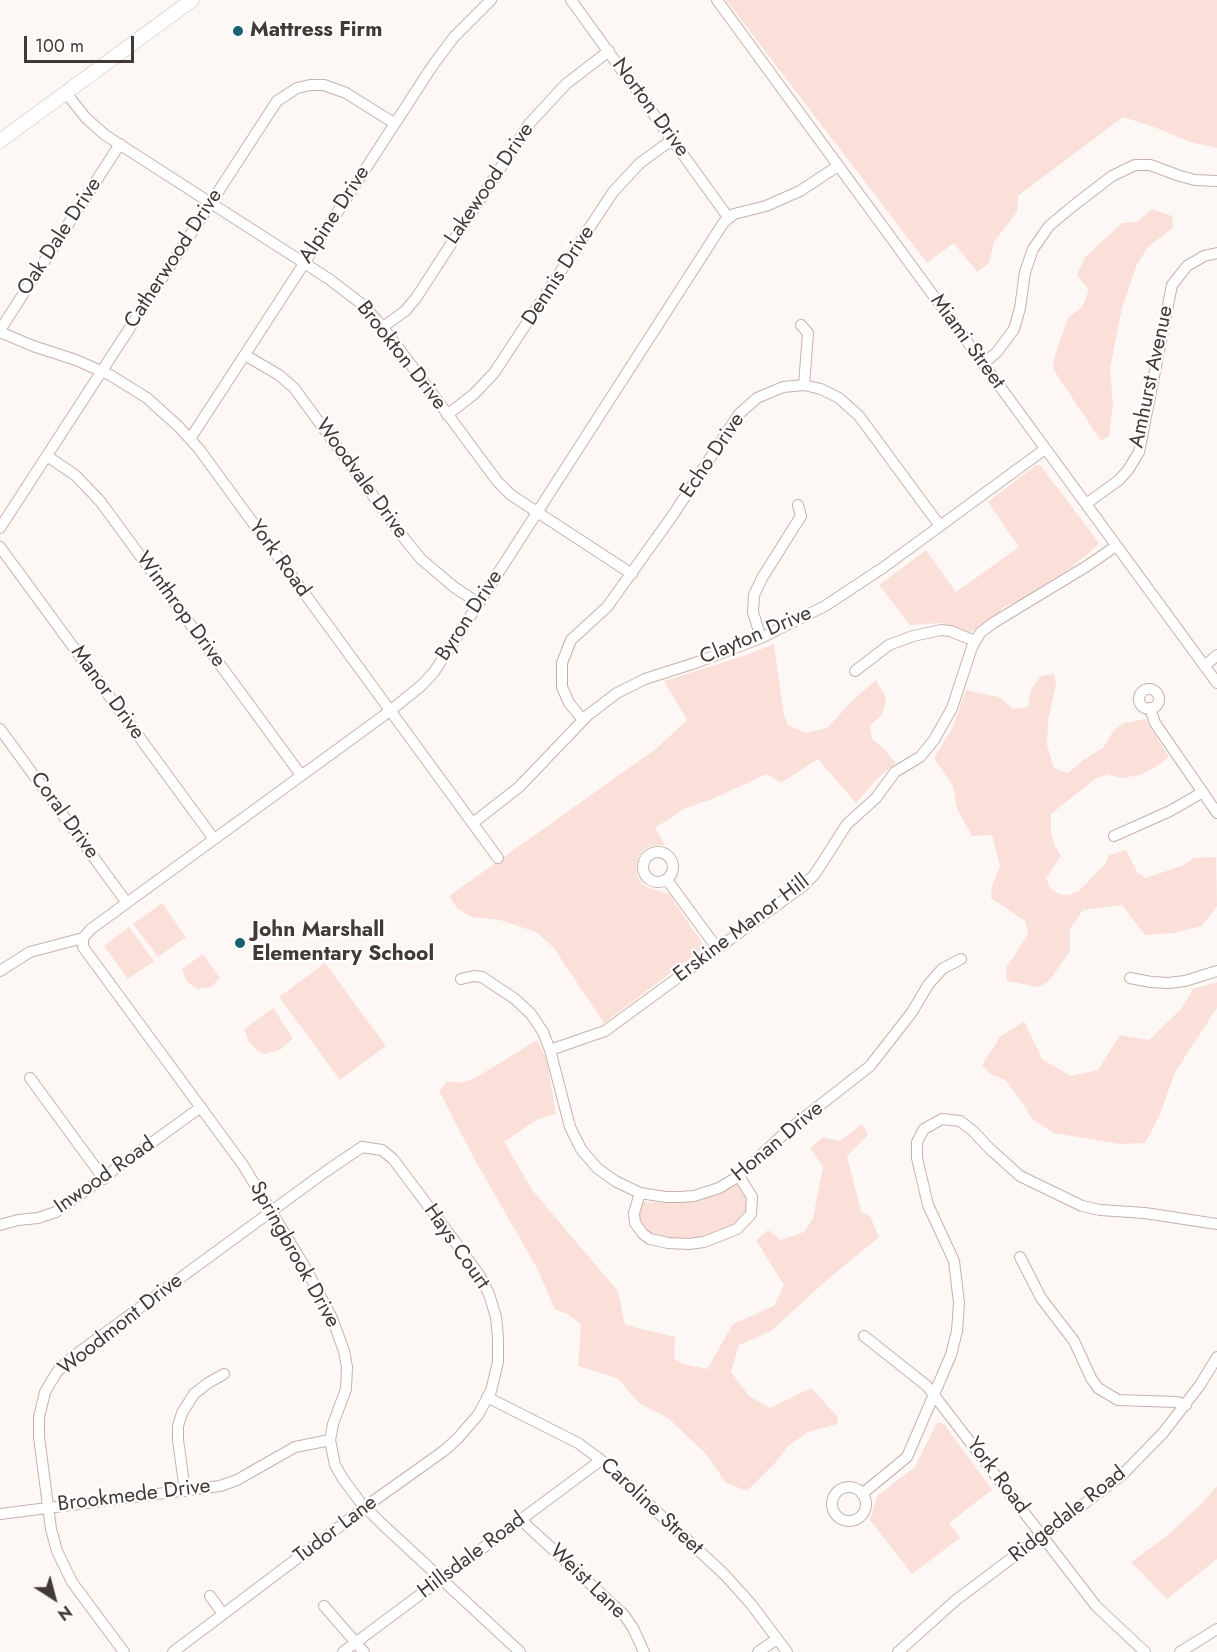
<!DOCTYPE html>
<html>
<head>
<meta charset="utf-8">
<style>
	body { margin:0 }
	#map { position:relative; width:1217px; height:1652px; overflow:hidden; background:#fdf8f6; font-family:Jost,sans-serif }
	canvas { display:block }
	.north { position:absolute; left:24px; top:1568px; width:60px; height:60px; -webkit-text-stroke:4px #fff; paint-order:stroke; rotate:144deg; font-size:16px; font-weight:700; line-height:24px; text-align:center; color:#433936 }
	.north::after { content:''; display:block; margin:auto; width:21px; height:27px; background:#433936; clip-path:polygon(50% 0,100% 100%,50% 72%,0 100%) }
	.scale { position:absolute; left:24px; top:36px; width:110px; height:27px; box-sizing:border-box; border:3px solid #433936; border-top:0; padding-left:8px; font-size:18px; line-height:21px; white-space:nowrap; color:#433936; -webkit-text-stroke:4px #fff; paint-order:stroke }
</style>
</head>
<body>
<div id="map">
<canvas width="1217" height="1652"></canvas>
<div class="north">N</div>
<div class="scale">100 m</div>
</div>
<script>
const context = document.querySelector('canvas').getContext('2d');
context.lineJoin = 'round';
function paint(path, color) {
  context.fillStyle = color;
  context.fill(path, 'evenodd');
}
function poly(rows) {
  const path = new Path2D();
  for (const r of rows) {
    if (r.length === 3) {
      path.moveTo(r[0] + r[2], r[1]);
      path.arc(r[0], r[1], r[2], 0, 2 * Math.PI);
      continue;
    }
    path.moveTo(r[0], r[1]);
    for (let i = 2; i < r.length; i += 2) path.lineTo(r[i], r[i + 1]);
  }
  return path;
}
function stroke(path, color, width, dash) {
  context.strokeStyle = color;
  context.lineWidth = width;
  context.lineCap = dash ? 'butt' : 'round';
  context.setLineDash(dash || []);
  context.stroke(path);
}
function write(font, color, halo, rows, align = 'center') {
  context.font = font + ' Jost,sans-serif';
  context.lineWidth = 4.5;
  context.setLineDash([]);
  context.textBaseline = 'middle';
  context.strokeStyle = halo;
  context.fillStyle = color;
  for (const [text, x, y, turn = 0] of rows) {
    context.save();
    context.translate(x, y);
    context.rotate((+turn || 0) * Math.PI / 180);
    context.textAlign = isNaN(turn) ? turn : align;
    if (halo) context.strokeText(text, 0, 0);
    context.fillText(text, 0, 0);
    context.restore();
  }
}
const green = poly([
	[726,0,1217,0,1217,148,1190,142,1154,127,1123,117,1018,196,1017,212,994,242,989,263,977,272,954,243,927,263],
	[1152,209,1172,216,1173,228,1149,246,1137,264,1122,308,1110,369,1113,405,1109,436,1101,441,1053,369,1055,355,1068,318,1082,307,1089,290,1077,275,1085,257,1122,223,1137,222],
	[1036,465,1041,466,1099,543,1089,553,1066,571,1020,601,1005,606,998,613,969,633,943,623,910,625,879,585,926,550,956,592,1019,547,988,502],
	[774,644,784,716,788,725,805,733,827,728,854,699,876,680,886,698,883,713,870,726,872,739,884,749,896,763,877,779,856,803,818,759,781,783,767,774,712,799,684,809,655,828,665,845,650,846,644,850,638,858,636,865,637,875,642,884,651,889,668,893,705,947,604,1023,553,947,536,932,500,920,471,917,457,908,449,896,657,748,687,720,664,681,741,657],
	[1054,674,1056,684,1048,720,1047,745,1054,768,1068,773,1083,760,1103,748,1114,730,1124,723,1145,719,1169,757,1159,765,1140,775,1121,778,1108,774,1095,779,1051,814,1051,832,1055,846,1061,856,1046,878,1050,888,1059,894,1069,895,1079,891,1105,864,1109,855,1126,850,1137,872,1145,878,1182,866,1194,858,1216,857,1217,906,1202,926,1173,933,1145,935,1122,905,1083,910,1070,929,1070,951,1048,982,1039,987,1007,981,1006,968,1028,935,1025,921,991,898,992,886,1000,866,992,835,972,836,957,809,953,786,934,758,952,729,966,690,999,697,1013,709,1028,707,1031,689,1041,676],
	[162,903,186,937,158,957,133,924],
	[129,927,154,961,128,979,104,946],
	[203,954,220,978,211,987,198,989,187,982,182,969],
	[325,963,386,1046,340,1080,279,997],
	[1217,982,1217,1008,1175,1072,1159,1117,1145,1143,1120,1144,1054,1133,1032,1119,1022,1102,1005,1080,990,1074,982,1065,1000,1037,1024,1021,1042,1059,1071,1076,1098,1070,1120,1035,1149,1040,1182,1008,1193,989],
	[273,1008,293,1038,280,1050,264,1054,257,1051,249,1042,244,1029],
	[537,1040,547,1060,556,1114,538,1119,504,1142,533,1191,618,1291,625,1325,675,1337,674,1358,683,1364,707,1369,733,1324,774,1306,784,1285,756,1240,768,1230,781,1240,804,1232,813,1218,823,1167,810,1148,823,1137,840,1141,862,1124,868,1135,847,1156,861,1211,870,1216,879,1237,827,1280,771,1331,739,1345,731,1372,749,1396,770,1408,811,1388,838,1417,837,1424,808,1432,787,1447,776,1462,747,1491,726,1483,706,1454,668,1418,639,1403,617,1378,578,1366,581,1324,566,1313,555,1310,538,1270,475,1160,439,1091,447,1081,462,1083,477,1077],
	[737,1185,742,1186,750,1199,746,1215,739,1223,721,1233,693,1239,670,1240,652,1235,641,1225,639,1215,642,1202,679,1203,698,1200],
	[939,1422,944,1424,992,1490,949,1523,960,1538,912,1574,870,1520,877,1496,915,1467,936,1424],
	[1217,1486,1217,1559,1167,1599,1131,1562,1167,1536,1202,1503]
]);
const minor = poly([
	[571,0,728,217],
	[717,0,1217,683],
	[66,93,86,118,105,135,329,279,363,305,383,327,497,481,511,495,531,508,632,574],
	[801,325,808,333,804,385],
	[383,327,405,311,416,298,529,124,566,84,609,51],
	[0,330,120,144],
	[0,332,33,346,76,360,110,375,147,398,178,426,199,449,498,858],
	[245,355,279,375,294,388,407,542,421,559,454,587,478,603],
	[983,364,997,352,1014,329,1020,308,1025,272,1033,249,1049,226,1073,206,1112,176,1135,165,1150,165,1180,176,1195,180,1217,181],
	[447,415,474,394,494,373,613,192,640,163,673,139],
	[190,439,433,65,454,37,491,0],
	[47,456,75,475,100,501,301,775],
	[1086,504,1119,480,1128,470,1139,452,1172,285,1187,266,1204,256,1217,253],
	[0,528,277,101,297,88,310,85,324,85,346,93,394,123],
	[0,547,214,839],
	[761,638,753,612,754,595,762,578,801,516,798,505],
	[1205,666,1217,655],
	[855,671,889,645,913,636,941,630,950,631,975,641],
	[1149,699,10],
	[1150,708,1155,723,1217,813],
	[583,720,569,703,562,687,562,663,571,640,607,607,673,515,739,414,757,398,783,387,804,385,821,389,839,398,859,416,940,526],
	[0,729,127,903],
	[473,823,519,787,588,715,617,693,645,679,698,662,761,638,825,606,884,567,1045,449],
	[1114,836,1170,811,1203,792],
	[658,867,15],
	[667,880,717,948],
	[83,938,83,947,94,962,243,1165,305,1267,332,1318,344,1351,347,1367,346,1389,333,1424,330,1440,335,1465,343,1479,361,1503,382,1524,520,1652],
	[0,971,30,952,83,938,91,929,390,711,422,685,434,672,455,640,724,222,734,214,766,206,800,191,838,166],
	[1130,978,1151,982,1168,983,1185,981,1217,971],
	[461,979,474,976,482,977,515,999,531,1014,543,1032,550,1050,570,1127,581,1149,597,1168,615,1181,640,1193,666,1197,680,1197,694,1196,719,1188,739,1176,787,1131,870,1066,912,1012,928,985,942,969,961,959],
	[550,1050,605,1031,803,886,815,874,847,824,876,798,895,772,920,757,934,740,952,708,972,647,980,633,993,623,1087,566,1116,546],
	[30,1078,104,1179],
	[640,1193,634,1213,635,1223,643,1234,650,1239,668,1243,689,1244,704,1242,737,1229,751,1214,752,1197,739,1176],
	[0,1225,18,1220,38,1218,56,1212,201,1107],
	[1020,1257,1041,1298,1074,1341,1091,1378,1098,1388,1118,1400,1177,1402,1186,1405],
	[864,1336,927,1386,1096,1606,1145,1652],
	[487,1397,578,1443,601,1460,724,1574,751,1604,787,1652],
	[849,1504,17],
	[185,1491,178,1440,178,1426,182,1413,194,1394,208,1383,224,1374],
	[862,1494,907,1457,951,1355,957,1331,959,1303,954,1261,928,1205,917,1158,917,1142,924,1129,942,1119,960,1121,973,1131,989,1148,1020,1176,1082,1206,1100,1210,1145,1213,1217,1224],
	[0,1514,220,1486,237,1480,295,1447,330,1440],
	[521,1520,624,1615,633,1628,644,1652],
	[210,1596,223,1614],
	[324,1606,364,1652],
	[124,1652,72,1582,57,1551,51,1529,39,1437,39,1417,45,1392,57,1372,71,1358,325,1172,362,1147,382,1150,393,1159,453,1239,480,1276,489,1294,496,1317,498,1338,498,1362,491,1391,478,1415,458,1438,445,1450,372,1502,173,1652],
	[343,1652,601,1460],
	[758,1652,777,1639],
	[898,1652,956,1600,1121,1476,1163,1433,1200,1385,1217,1357],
	[1180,1652,1217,1629]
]);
const major = poly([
	[0,141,192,0]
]);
const markers = [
	[238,31,6,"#196071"],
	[240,943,6,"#196071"]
];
const poiNames = [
	["Mattress Firm",250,31],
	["John Marshall",252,931],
	["Elementary School",252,955]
];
const streetNames = [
	["Norton Drive",650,108,54],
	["Lakewood Drive",490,184,-56],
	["Alpine Drive",335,215,-57],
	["Oak Dale Drive",60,237,-57],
	["Catherwood Drive",174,259,-57],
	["Dennis Drive",559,276,-57],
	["Miami Street",967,342,54],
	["Brookton Drive",401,356,52],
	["Amhurst Avenue",1152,377,-78],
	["Echo Drive",713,456,-56],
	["Woodvale Drive",361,479,54],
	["York Road",279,559,54],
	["Winthrop Drive",180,610,54],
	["Byron Drive",470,616,-57],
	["Clayton Drive",756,636,-23],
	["Manor Drive",107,693,54],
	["Coral Drive",64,816,54],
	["Erskine Manor Hill",742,929,-37],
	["Honan Drive",778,1142,-40],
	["Inwood Road",105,1176,-35],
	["Hays Court",456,1247,55],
	["Springbrook Drive",294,1255,61],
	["Woodmont Drive",121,1325,-38],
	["York Road",997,1476,53],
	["Brookmede Drive",134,1496,-7],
	["Caroline Street",651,1507,43],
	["Ridgedale Road",1068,1515,-38],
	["Tudor Lane",336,1530,-37],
	["Hillsdale Road",472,1556,-37],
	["Weist Lane",587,1582,44]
];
paint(green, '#fae0d9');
stroke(minor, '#c8b1aa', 12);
stroke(major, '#c8b1aa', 15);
stroke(minor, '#fff', 10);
stroke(major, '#fff', 14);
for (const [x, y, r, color] of markers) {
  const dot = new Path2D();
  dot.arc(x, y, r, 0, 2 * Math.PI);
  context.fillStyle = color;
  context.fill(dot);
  stroke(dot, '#fff', 2);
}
write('bold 21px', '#433936', '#fff', poiNames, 'left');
write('21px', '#433936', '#fff', streetNames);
</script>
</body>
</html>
